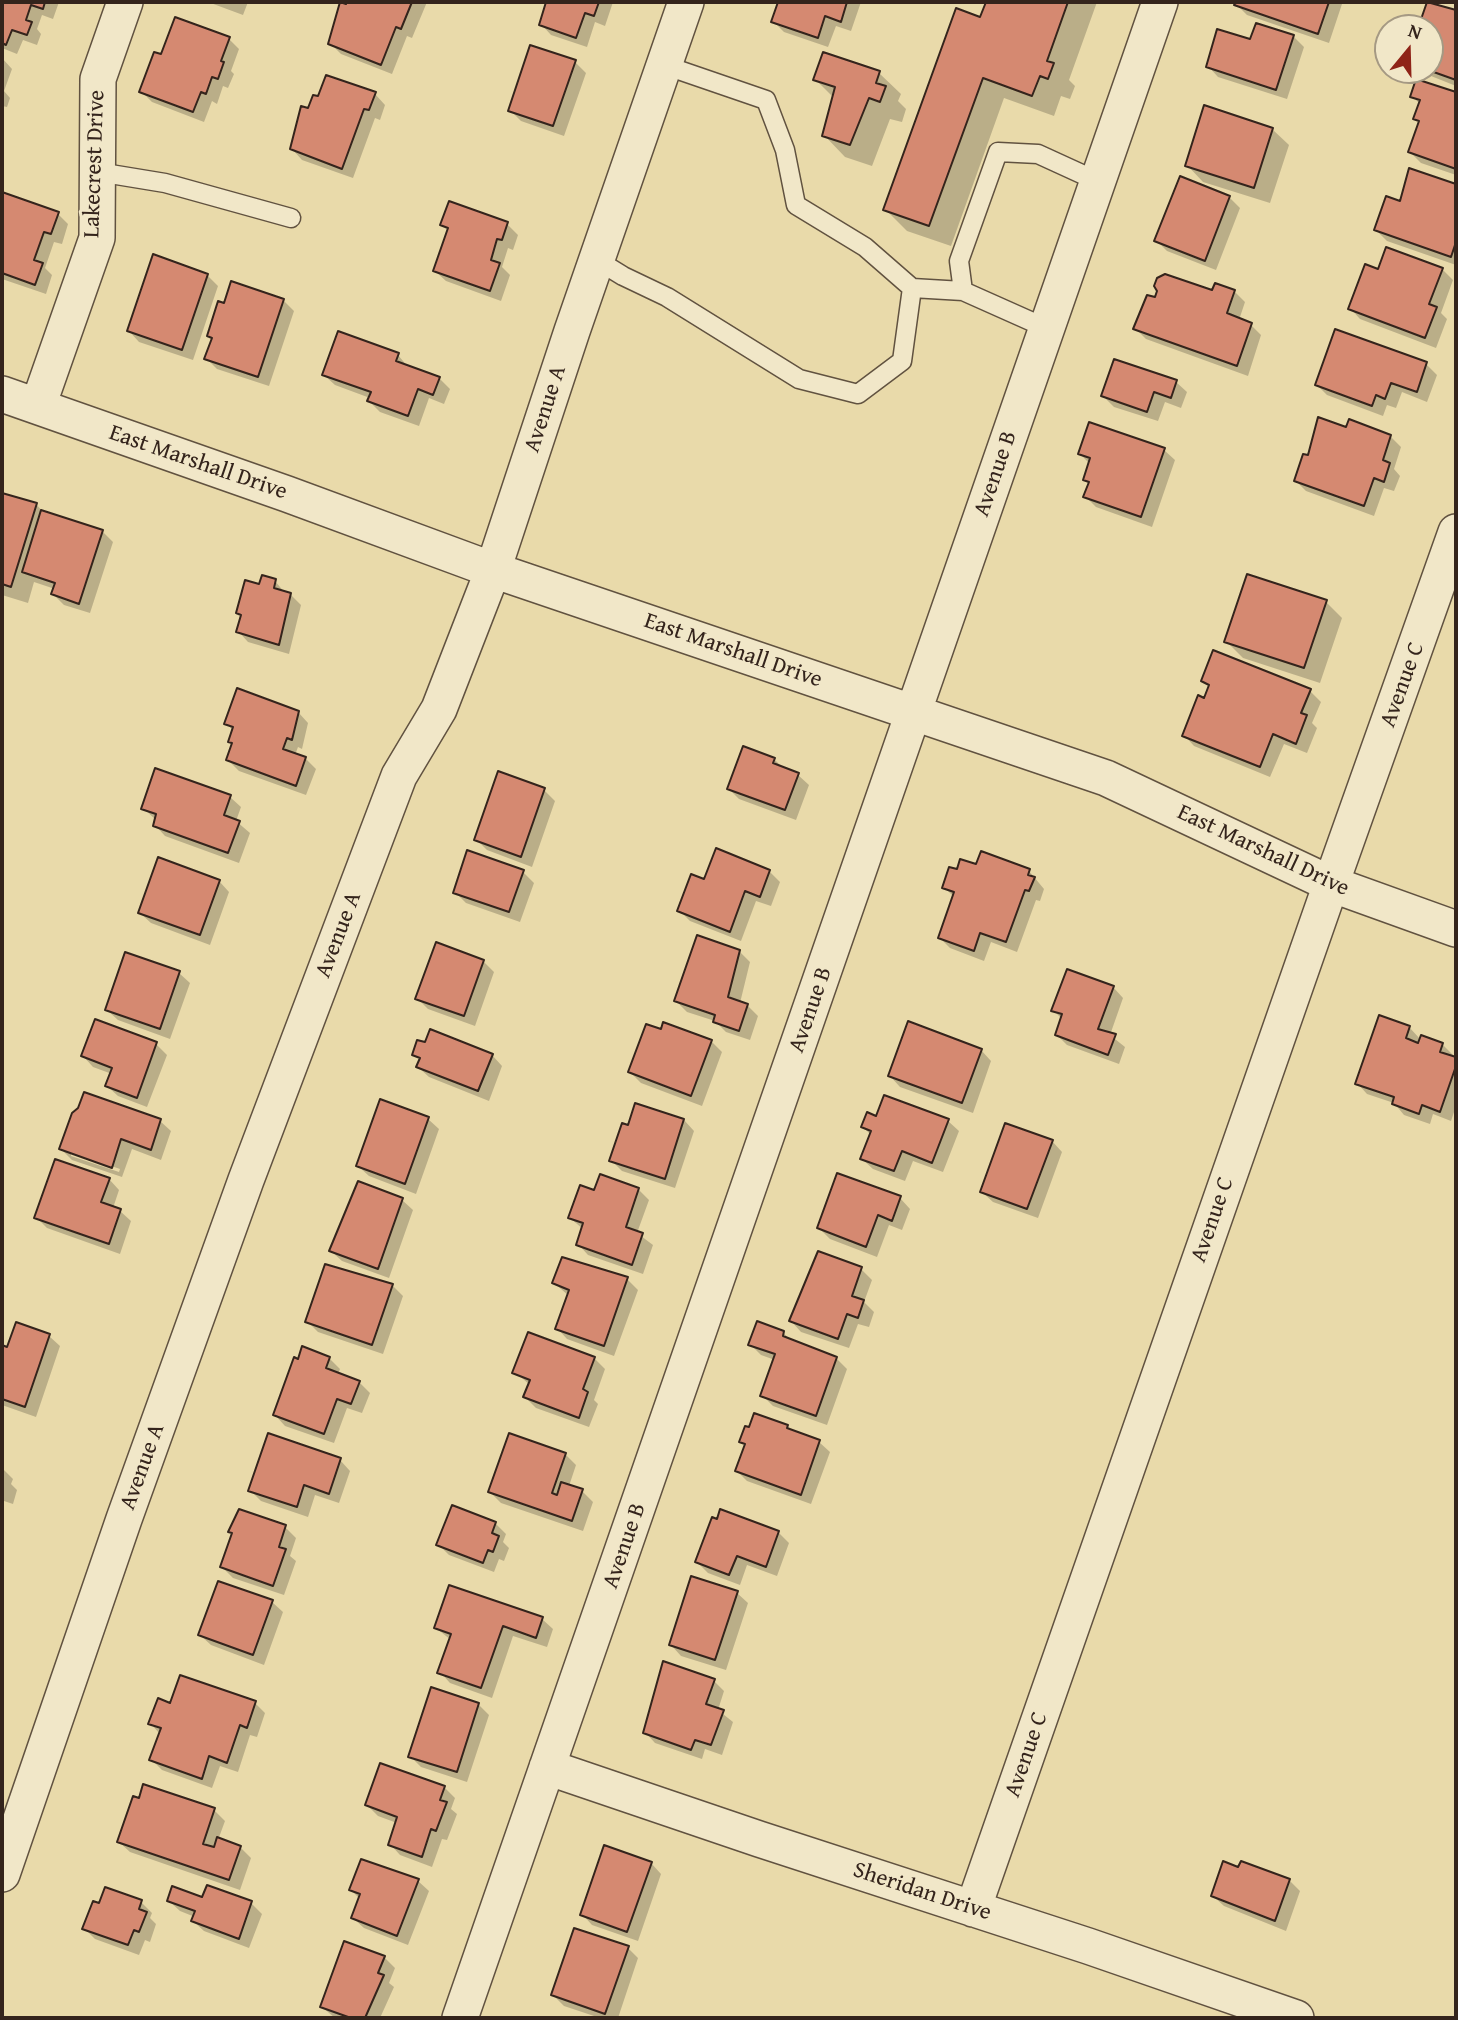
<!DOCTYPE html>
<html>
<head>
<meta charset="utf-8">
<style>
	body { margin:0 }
	#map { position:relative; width:1458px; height:2020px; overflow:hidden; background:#e9daaa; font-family:"Gentium Book Plus",serif }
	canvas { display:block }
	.frame { position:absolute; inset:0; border:4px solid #34241c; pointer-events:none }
	.north { position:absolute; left:1374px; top:14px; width:70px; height:70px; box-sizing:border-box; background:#f1e7c8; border:2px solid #a59983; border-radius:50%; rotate:19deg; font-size:19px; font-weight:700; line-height:28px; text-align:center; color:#34241c }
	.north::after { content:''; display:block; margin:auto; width:24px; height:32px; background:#8f2418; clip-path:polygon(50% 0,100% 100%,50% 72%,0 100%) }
</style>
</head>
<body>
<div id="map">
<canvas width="1458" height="2020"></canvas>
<div class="frame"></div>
<div class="north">N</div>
</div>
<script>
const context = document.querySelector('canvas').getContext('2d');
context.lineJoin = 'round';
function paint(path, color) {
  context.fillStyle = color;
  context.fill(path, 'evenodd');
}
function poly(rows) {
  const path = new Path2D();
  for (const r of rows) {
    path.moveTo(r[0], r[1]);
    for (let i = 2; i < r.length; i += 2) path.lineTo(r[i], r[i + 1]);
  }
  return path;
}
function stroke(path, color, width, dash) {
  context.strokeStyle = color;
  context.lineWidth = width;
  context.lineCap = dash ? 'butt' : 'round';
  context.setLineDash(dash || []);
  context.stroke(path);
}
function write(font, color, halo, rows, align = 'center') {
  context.font = font + ' "Gentium Book Plus",serif';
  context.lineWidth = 6;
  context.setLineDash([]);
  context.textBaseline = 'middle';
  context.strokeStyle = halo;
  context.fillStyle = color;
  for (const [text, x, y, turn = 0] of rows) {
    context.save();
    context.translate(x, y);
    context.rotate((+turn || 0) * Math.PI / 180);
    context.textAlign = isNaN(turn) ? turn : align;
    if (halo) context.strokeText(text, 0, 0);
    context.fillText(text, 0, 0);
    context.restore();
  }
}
const shadow = poly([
	[2,2,59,2,53,19,42,15,37,29,41,34,37,45,23,40,17,54,2,48],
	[208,2,248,2,243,15],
	[349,2,427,2,412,38,407,36,392,74,341,54,330,43],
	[548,2,613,2,605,26,595,22,587,47,551,35,541,24],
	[780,2,861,2,851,31,836,26,828,47,784,32,773,21],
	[988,2,1097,2,1069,80,1075,86,1070,99,1061,96,1054,116,1004,98,951,246,907,231,885,209,981,19],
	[1237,2,1340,2,1342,4,1329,43,1247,15,1236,4],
	[1428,3,1456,12,1456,86,1416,70,1430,70,1430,28,1419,28],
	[1293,36,1304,47,1287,99,1218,77,1208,66,1252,42],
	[229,39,239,49,231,71,234,74,228,88,223,86,217,104,212,101,204,122,152,102,141,91,162,56],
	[2,58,12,69,4,91,10,98,7,107,2,106],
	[575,62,586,73,564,136,521,121,510,110],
	[879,73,901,94,898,101,906,109,902,122,890,119,872,166,845,157,824,135,834,98,815,79],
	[1417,81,1456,94,1456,175,1421,163,1410,152,1420,123,1415,118,1420,104,1412,96],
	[375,94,385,105,380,120,375,118,353,178,302,160,292,149,309,110],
	[1272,129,1289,145,1270,203,1203,182,1187,165],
	[1410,170,1456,186,1456,265,1387,241,1376,230,1402,203],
	[2,194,58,214,68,224,62,244,54,242,45,268,52,275,46,294,2,279],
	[1229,197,1240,208,1216,270,1167,251,1157,241],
	[507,224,518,235,513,250,508,248,502,267,510,275,501,301,446,281,435,271,449,231,442,225],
	[1442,269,1453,280,1441,313,1447,319,1436,348,1360,319,1350,308],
	[207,275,218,286,193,360,139,342,129,331],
	[1234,291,1245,302,1239,320,1251,325,1261,335,1248,376,1146,339,1135,328,1213,292],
	[283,300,294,311,269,386,217,369,206,358,213,340,208,335],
	[398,355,408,367,439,378,450,389,444,404,429,398,419,426,380,412,369,401,370,398,335,385,324,375],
	[1426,364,1437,375,1427,402,1402,392,1396,408,1387,405,1383,416,1327,395,1317,385],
	[1176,382,1187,392,1181,408,1165,402,1158,421,1114,407,1103,396],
	[1347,429,1390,436,1401,447,1394,469,1400,476,1394,491,1384,488,1374,516,1306,491,1296,481,1310,458],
	[1164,450,1175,460,1152,527,1096,507,1085,496,1090,484,1085,479,1090,464,1080,454],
	[2,494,36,504,44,513,102,531,113,542,90,613,64,605,53,594,55,589,34,582,28,603,2,595],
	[275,581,285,593,290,594,301,605,289,654,248,642,238,631,242,617,238,613,260,586],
	[1326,602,1342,618,1320,683,1243,658,1226,641],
	[1203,681,1310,691,1321,702,1312,723,1317,728,1307,753,1284,744,1270,777,1194,746,1184,735,1210,688],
	[298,712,308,723,302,749,298,747,295,755,305,758,316,769,306,795,239,771,228,760,233,745,230,741,234,731,226,723],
	[774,759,784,769,798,775,809,785,796,820,739,799,729,789],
	[499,773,544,790,555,801,532,867,487,850,476,839],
	[230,797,241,807,236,821,250,833,239,863,165,836,155,825,156,820,143,808],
	[977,867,1029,871,1044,889,1040,901,1036,900,1017,952,991,942,984,961,950,948,940,938,954,897,944,887,958,871],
	[769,871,780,882,771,906,756,901,741,941,690,921,679,910,705,882],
	[523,872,534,883,520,922,466,903,455,892],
	[219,881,229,892,210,945,151,923,140,913],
	[437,944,483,961,494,972,475,1026,428,1009,417,998],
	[739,951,750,962,740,1003,748,1006,758,1016,750,1040,726,1032,715,1021,687,1012,676,1001],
	[179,973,190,983,170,1039,118,1020,107,1010],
	[1113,987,1123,998,1110,1035,1125,1047,1119,1064,1067,1045,1057,1035,1062,1019,1053,1010],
	[1409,1027,1421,1040,1442,1044,1453,1055,1452,1058,1456,1059,1456,1106,1451,1121,1433,1114,1430,1124,1404,1115,1394,1103,1367,1094,1357,1083],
	[711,1041,722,1052,702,1106,641,1083,630,1072],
	[156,1044,167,1055,147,1107,118,1096,107,1086,112,1074,93,1067,83,1056],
	[981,1050,991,1061,973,1113,900,1087,890,1076],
	[414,1054,492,1055,502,1066,489,1101,429,1077,418,1067,421,1061],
	[381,1102,428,1119,439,1129,416,1194,369,1176,358,1166],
	[877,1118,948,1121,959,1131,943,1172,913,1161,905,1181,873,1169,862,1159,871,1135,863,1127],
	[684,1120,694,1131,675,1188,622,1171,611,1160,629,1127],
	[160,1121,171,1131,161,1160,132,1149,122,1177,72,1160,61,1149],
	[71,1152,120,1169,119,1172,71,1156],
	[1052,1141,1062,1152,1038,1218,993,1202,982,1192],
	[109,1179,119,1190,113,1208,120,1211,131,1221,120,1254,47,1228,36,1217],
	[359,1184,402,1200,413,1210,389,1278,342,1261,331,1251],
	[638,1189,649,1200,637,1233,653,1245,643,1274,588,1255,578,1244,583,1229,570,1218],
	[900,1198,910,1209,902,1230,889,1225,877,1257,830,1239,819,1228],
	[819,1253,861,1269,872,1280,864,1302,874,1312,869,1327,858,1324,849,1348,801,1332,791,1321],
	[563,1259,627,1279,638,1290,614,1356,567,1339,557,1328,568,1295,554,1283],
	[392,1285,403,1296,383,1354,318,1332,307,1321],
	[783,1333,793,1342,836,1358,847,1369,827,1425,773,1406,762,1395,775,1360,761,1355,750,1344],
	[49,1336,60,1346,36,1417,2,1405,2,1347,8,1349],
	[329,1358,340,1369,338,1374,359,1382,370,1393,362,1413,347,1408,334,1443,285,1426,275,1415],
	[594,1358,605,1369,594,1400,598,1404,589,1427,536,1408,525,1397,530,1385,515,1372],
	[787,1426,793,1432,819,1442,830,1452,811,1504,747,1481,737,1471,746,1446,741,1441],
	[565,1454,576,1465,569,1486,582,1491,593,1502,583,1531,501,1503,490,1492],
	[340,1460,350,1471,339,1503,315,1495,308,1517,261,1501,250,1490],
	[2,1468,13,1479,11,1484,17,1490,13,1504,4,1501,2,1508],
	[240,1511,285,1527,296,1538,290,1556,296,1561,284,1595,233,1578,222,1567],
	[495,1523,506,1534,503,1542,509,1548,504,1561,499,1559,494,1572,449,1555,438,1544],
	[778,1532,789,1543,777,1576,747,1565,740,1585,708,1573,697,1562],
	[737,1593,748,1603,726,1670,681,1656,671,1645],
	[272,1602,283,1612,264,1665,211,1645,200,1635],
	[542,1619,553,1629,547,1647,513,1636,492,1698,450,1683,440,1672,451,1640,436,1628],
	[714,1681,724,1691,718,1710,733,1722,722,1755,705,1749,702,1759,655,1743,645,1732],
	[255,1703,265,1713,257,1737,250,1735,238,1772,220,1766,212,1788,162,1770,151,1759,160,1734,150,1723,171,1705],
	[478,1704,489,1715,467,1782,421,1767,410,1756],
	[444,1787,455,1798,451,1809,457,1814,447,1840,442,1839,432,1867,400,1855,390,1844,397,1823,378,1816,367,1805],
	[140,1800,214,1810,225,1821,218,1840,240,1847,251,1858,240,1890,130,1852,119,1842],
	[651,1863,661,1874,638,1941,592,1925,582,1914],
	[1240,1869,1289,1880,1300,1891,1286,1931,1224,1906,1213,1896],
	[418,1881,429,1891,408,1945,364,1928,353,1918,360,1899,351,1890],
	[203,1899,251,1903,262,1914,249,1948,204,1931,193,1921,195,1917,180,1911,169,1901],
	[141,1902,152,1913,150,1918,156,1924,150,1942,145,1940,139,1955,95,1939,84,1928],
	[628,1948,638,1958,618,2018,600,2018,564,2006,553,1995],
	[384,1957,395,1968,389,1983,394,1987,380,2018,335,2018,322,2007]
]);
const building = poly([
	[2,2,45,2,43,9,31,5,26,20,32,22,27,35,12,30,6,45,2,43,2,2],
	[340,2,346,4,347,2,412,2,401,29,396,27,381,65,328,44,340,2],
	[546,2,599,2,594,16,585,13,576,38,539,25,546,2],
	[778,2,847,2,841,22,825,16,818,38,771,22,778,2],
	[986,2,1068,2,1047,61,1054,63,1048,79,1040,76,1032,96,983,78,929,226,883,210,956,8,980,17,986,2],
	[1236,2,1329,2,1318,34,1234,5,1236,2],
	[1427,2,1456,10,1456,80,1428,70,1430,70,1430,28,1418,28,1427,2],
	[175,17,230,37,221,61,224,62,218,79,212,77,206,94,201,92,193,112,139,92,154,52,161,54,175,17],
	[1256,23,1294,35,1276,90,1206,67,1217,29,1250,39,1256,23],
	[530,45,576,60,553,126,508,111,530,45],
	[823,52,880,71,876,83,886,86,880,102,869,98,850,145,822,136,835,87,813,80,823,52],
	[326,75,376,92,369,110,364,109,342,169,290,149,301,106,308,108,313,95,318,96,326,75],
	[1416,79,1456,92,1456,169,1408,152,1419,121,1413,119,1420,100,1410,97,1416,79],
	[1204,105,1273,128,1254,188,1185,166,1204,105],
	[1409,168,1456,184,1456,242,1451,257,1374,230,1386,196,1400,201,1409,168],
	[1180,176,1230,196,1205,261,1154,241,1180,176],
	[2,192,59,212,51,234,44,232,34,260,43,263,35,285,2,273,2,192],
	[449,201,508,222,502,240,497,239,491,260,500,263,490,291,433,271,448,228,440,225,449,201],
	[1386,247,1443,268,1429,304,1437,307,1425,338,1348,309,1365,264,1378,269,1386,247],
	[153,254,208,274,182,350,127,331,153,254],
	[1165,274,1212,290,1215,283,1235,290,1227,313,1252,323,1237,366,1133,329,1147,295,1155,297,1157,291,1154,286,1157,278,1165,274],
	[231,281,284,299,258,377,204,359,212,338,207,336,218,301,224,303,231,281],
	[1335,329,1427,362,1417,392,1391,383,1385,399,1376,395,1372,406,1315,385,1335,329],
	[338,331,399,353,396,361,440,377,433,395,418,389,408,416,367,401,371,392,322,375,338,331],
	[1114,359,1177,380,1171,398,1154,392,1147,412,1101,396,1114,359],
	[1318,417,1346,427,1349,419,1391,435,1383,460,1390,463,1384,482,1374,478,1364,506,1294,481,1303,454,1308,455,1318,417],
	[1089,422,1165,448,1141,517,1083,497,1089,482,1083,480,1090,458,1078,454,1089,422],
	[2,493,37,503,11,587,2,584,2,493],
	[41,510,103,530,79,604,51,594,55,583,22,572,41,510],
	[1247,574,1327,600,1304,668,1224,642,1247,574],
	[262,575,276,579,274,588,291,593,279,645,236,632,241,615,236,613,245,580,259,584,262,575],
	[1213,650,1311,689,1301,713,1307,715,1296,744,1273,734,1260,767,1182,736,1198,695,1204,698,1209,685,1201,681,1213,650],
	[237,688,299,711,292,740,287,738,283,749,306,757,296,786,226,760,232,743,228,742,233,727,224,724,237,688],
	[743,746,775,758,773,763,799,773,785,810,727,789,743,746],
	[155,768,231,795,224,815,240,821,228,853,153,826,156,814,141,809,155,768],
	[498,771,545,788,521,857,474,840,498,771],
	[716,848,770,870,760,897,745,891,730,932,677,911,691,874,704,879,716,848],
	[467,850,524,870,509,912,453,893,467,850],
	[981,851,1030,869,1028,875,1035,877,1029,891,1025,890,1006,942,980,933,974,951,938,938,954,892,942,888,949,867,957,869,960,859,976,864,981,851],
	[158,857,220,880,200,935,138,913,158,857],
	[697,935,740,950,728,997,748,1004,739,1031,713,1022,715,1015,674,1001,697,935],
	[436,942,484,960,464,1016,415,999,436,942],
	[125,952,180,971,160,1029,105,1010,125,952],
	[1067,969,1114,986,1098,1029,1116,1034,1108,1055,1055,1035,1062,1014,1051,1011,1067,969],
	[1379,1015,1410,1026,1406,1038,1418,1043,1421,1035,1443,1043,1440,1052,1456,1057,1456,1066,1440,1112,1422,1105,1419,1114,1392,1104,1394,1097,1355,1084,1379,1015],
	[95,1019,157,1042,137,1098,105,1086,112,1068,81,1056,95,1019],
	[908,1021,982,1049,962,1103,888,1076,908,1021],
	[663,1022,712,1040,691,1096,628,1072,646,1024,661,1029,663,1022],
	[430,1029,493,1054,478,1091,416,1067,420,1058,412,1055,417,1040,425,1042,430,1029],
	[84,1092,161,1119,151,1150,121,1139,112,1168,59,1149,72,1113,78,1108,84,1092],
	[884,1095,949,1119,932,1163,902,1151,894,1171,860,1159,871,1131,861,1127,867,1112,876,1116,884,1095],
	[380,1099,429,1117,405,1184,356,1166,380,1099],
	[635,1103,684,1119,665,1179,609,1161,622,1123,628,1125,635,1103],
	[1005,1123,1053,1140,1027,1209,980,1192,1005,1123],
	[55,1159,110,1178,101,1202,121,1209,109,1244,34,1218,55,1159],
	[837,1173,901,1196,892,1221,878,1215,866,1247,817,1228,837,1173],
	[600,1174,639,1188,626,1227,643,1233,632,1265,576,1245,583,1223,568,1218,580,1185,594,1190,600,1174],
	[358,1181,403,1198,378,1269,329,1251,358,1181],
	[818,1251,862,1267,852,1296,864,1300,858,1318,847,1314,838,1339,789,1321,818,1251],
	[562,1257,628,1277,604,1346,555,1329,569,1290,552,1283,562,1257],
	[325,1264,393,1284,372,1345,305,1322,325,1264],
	[757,1321,784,1331,783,1336,837,1357,816,1416,760,1396,775,1354,748,1345,757,1321],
	[16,1322,50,1334,25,1407,2,1399,2,1345,7,1347,16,1322],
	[528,1332,595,1357,583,1389,588,1392,579,1418,523,1397,530,1380,512,1373,528,1332],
	[302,1346,330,1357,326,1368,360,1381,351,1404,337,1399,324,1434,273,1415,294,1357,298,1359,302,1346],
	[754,1413,788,1425,787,1428,820,1440,801,1495,735,1471,745,1444,739,1442,745,1426,749,1427,754,1413],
	[268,1433,341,1458,329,1494,304,1485,297,1507,248,1491,268,1433],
	[509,1433,566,1453,552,1493,557,1495,561,1482,583,1489,572,1521,488,1492,509,1433],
	[452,1505,496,1522,492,1533,499,1536,493,1552,488,1550,483,1563,436,1545,452,1505],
	[239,1509,286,1525,279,1547,286,1549,273,1586,220,1567,232,1533,228,1532,239,1509],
	[720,1509,779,1531,766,1567,737,1556,729,1575,695,1562,712,1517,717,1519,720,1509],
	[691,1576,738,1591,715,1660,669,1645,691,1576],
	[218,1581,273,1600,253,1655,198,1635,218,1581],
	[449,1585,543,1617,536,1638,503,1626,481,1688,437,1673,451,1634,434,1628,449,1585],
	[663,1661,715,1679,706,1704,724,1710,711,1745,695,1740,691,1750,643,1733,663,1661],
	[180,1675,256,1701,247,1728,240,1725,227,1763,209,1756,202,1779,149,1760,161,1728,148,1724,158,1698,170,1703,180,1675],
	[431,1687,479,1703,457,1772,408,1757,431,1687],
	[380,1763,445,1786,440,1800,447,1802,436,1831,431,1829,422,1857,388,1845,397,1817,365,1805,380,1763],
	[143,1784,215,1808,203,1844,214,1847,217,1837,241,1846,229,1880,117,1842,133,1796,139,1798,143,1784],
	[604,1845,652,1862,627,1932,580,1915,604,1845],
	[361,1859,419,1879,397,1936,351,1918,360,1894,349,1890,361,1859],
	[1223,1861,1238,1867,1241,1861,1290,1879,1275,1921,1211,1896,1223,1861],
	[207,1885,252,1901,239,1939,191,1921,195,1911,167,1901,172,1886,202,1897,207,1885],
	[105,1887,142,1900,139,1909,147,1912,139,1932,134,1930,128,1945,82,1929,93,1901,99,1903,105,1887],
	[574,1928,629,1946,605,2014,551,1995,574,1928],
	[344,1941,385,1956,378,1973,384,1975,365,2018,351,2018,320,2007,344,1941]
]);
const lane = poly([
	[664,65,766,100,785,150,796,205,865,247,912,288,963,291],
	[98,172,165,183,291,218],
	[597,260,623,276,667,297,799,379,858,394,902,361,912,288],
	[1046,328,963,291,959,261,998,152,1038,154,1097,181]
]);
const street = poly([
	[2,394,287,494,493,570,1106,778,1331,884,1456,929],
	[38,406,97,238,98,79,125,2],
	[547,1767,759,1839,1088,1946,1296,2018],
	[2,1874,124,1519,246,1180,399,776,439,709,493,570,572,331,686,2],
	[973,1909,1331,884,1456,532],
	[460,2018,1160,2]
]);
const streetNames = [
	["Lakecrest Drive",95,164,-88],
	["Avenue A",546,409,-72],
	["East Marshall Drive",198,463,19],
	["Avenue B",996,474,-71],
	["East Marshall Drive",733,651,19],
	["Avenue C",1403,685,-70],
	["East Marshall Drive",1263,851,25],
	["Avenue A",339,935,-69],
	["Avenue B",811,1010,-71],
	["Avenue C",1213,1220,-71],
	["Avenue A",143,1467,-70],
	["Avenue B",625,1546,-71],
	["Avenue C",1027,1755,-71],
	["Sheridan Drive",922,1892,18]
];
paint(shadow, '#0003');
paint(building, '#d58971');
stroke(building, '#34241c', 2);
stroke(lane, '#615240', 21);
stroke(street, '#615240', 38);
stroke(lane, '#f1e7c8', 18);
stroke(street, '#f1e7c8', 35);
write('23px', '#34241c', '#f1e7c8', streetNames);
</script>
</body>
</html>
